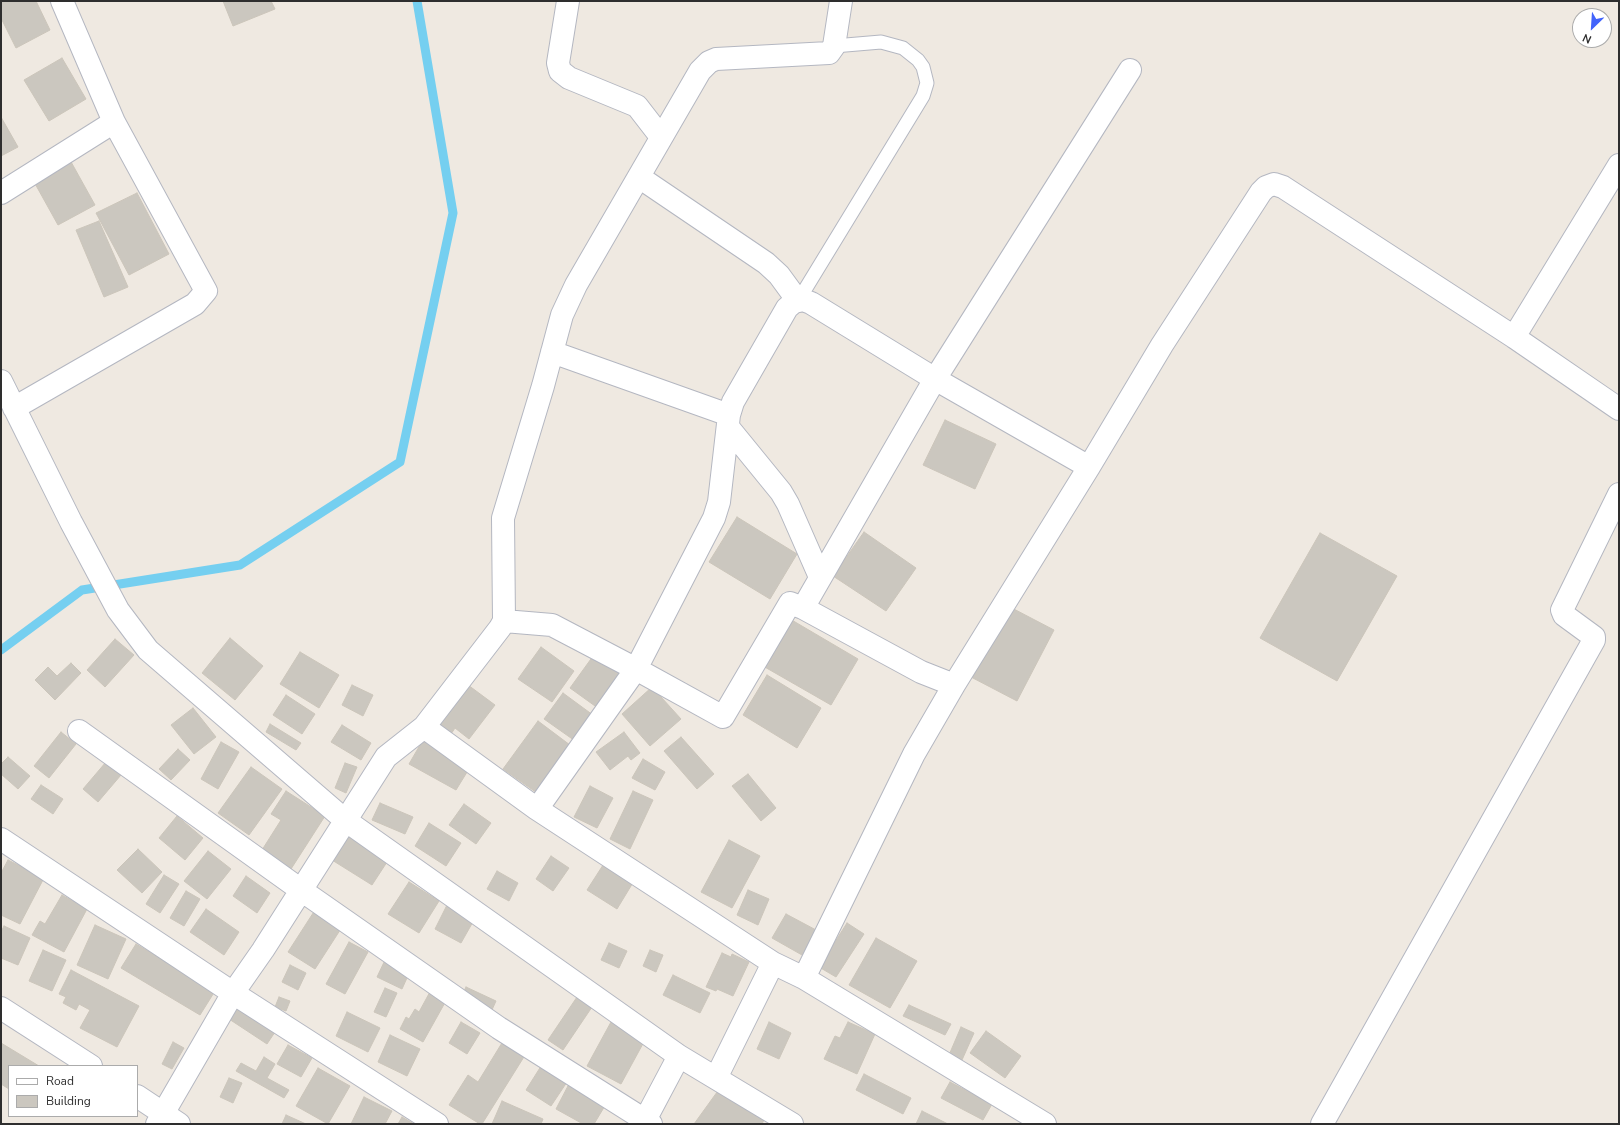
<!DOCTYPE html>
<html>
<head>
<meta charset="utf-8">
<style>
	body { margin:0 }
	#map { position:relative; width:1620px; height:1125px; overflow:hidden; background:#efe9e1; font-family:"Nunito Sans",sans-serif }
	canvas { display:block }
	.frame { position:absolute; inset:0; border:2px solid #2e2e2e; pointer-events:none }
	.legend { position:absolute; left:8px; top:1065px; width:130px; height:52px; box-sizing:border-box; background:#fff; border:1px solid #ababab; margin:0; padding:5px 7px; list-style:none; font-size:12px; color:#2e2e2e }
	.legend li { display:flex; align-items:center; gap:8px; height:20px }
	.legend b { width:20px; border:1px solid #ababab }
	.north { position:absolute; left:1572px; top:8px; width:40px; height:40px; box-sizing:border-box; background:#fff; border:1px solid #ababab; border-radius:50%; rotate:205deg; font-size:11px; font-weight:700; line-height:16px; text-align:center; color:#2e2e2e }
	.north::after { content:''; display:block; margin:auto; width:14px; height:18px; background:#4264fb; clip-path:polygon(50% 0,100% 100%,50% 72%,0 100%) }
</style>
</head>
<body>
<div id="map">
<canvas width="1620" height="1125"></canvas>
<div class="frame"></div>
<ul class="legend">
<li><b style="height:5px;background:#fff"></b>Road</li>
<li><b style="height:11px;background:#cbc7bf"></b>Building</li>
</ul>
<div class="north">N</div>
</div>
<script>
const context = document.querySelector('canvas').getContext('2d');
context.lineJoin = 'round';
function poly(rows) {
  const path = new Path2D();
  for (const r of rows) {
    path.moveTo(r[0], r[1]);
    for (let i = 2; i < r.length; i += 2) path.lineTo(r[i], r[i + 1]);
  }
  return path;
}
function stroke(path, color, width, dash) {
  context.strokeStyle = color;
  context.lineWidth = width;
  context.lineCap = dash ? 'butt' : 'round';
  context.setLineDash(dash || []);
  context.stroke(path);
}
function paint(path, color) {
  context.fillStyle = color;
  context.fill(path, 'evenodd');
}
const stream = poly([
	[1,650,82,590,240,565,400,462,453,213,417,1]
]);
const building = poly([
	[1,1,36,1,50,30,16,48,1,18,1,1],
	[223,1,271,1,275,9,233,26,223,1],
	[62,58,86,99,49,121,24,80,62,58],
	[1,117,18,147,1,156,1,117],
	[65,151,95,205,58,225,28,171,65,151],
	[137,193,169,254,129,275,96,213,137,193],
	[99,221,128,287,104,297,76,230,99,221],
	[945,420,996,444,975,489,923,465,945,420],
	[737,517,797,554,770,599,709,562,737,517],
	[864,532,916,568,886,611,833,576,864,532],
	[1320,533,1397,576,1337,681,1260,638,1320,533],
	[1008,606,1054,630,1017,701,971,677,1008,606],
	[790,619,858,659,831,705,763,666,790,619],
	[230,638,263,666,235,700,202,673,230,638],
	[115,639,134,655,105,687,87,670,115,639],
	[541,647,574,671,552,702,518,679,541,647],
	[300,652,339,675,319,708,280,684,300,652],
	[596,652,628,675,602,711,570,688,596,652],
	[71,663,81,673,55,700,35,680,48,667,57,676,71,663],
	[767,675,821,708,797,748,743,715,767,675],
	[464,682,495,705,469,739,455,728,451,734,434,721,464,682],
	[352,685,373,695,363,716,342,705,352,685],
	[652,687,681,719,650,746,622,714,652,687],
	[563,693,597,718,578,743,544,719,563,693],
	[286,695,315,714,302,734,273,715,286,695],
	[193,708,216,737,194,754,171,725,193,708],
	[538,721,574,748,540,795,503,769,538,721],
	[270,724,301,743,296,750,266,732,270,724],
	[342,725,371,743,361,760,331,742,342,725],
	[61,732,76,744,49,778,34,766,61,732],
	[624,732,640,753,631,760,628,756,610,770,596,752,624,732],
	[427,733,472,764,456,790,409,764,427,733],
	[681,737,714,774,697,789,664,751,681,737],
	[221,742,239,752,218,789,201,779,221,742],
	[178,749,190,760,171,780,159,769,178,749],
	[8,757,30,776,18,789,1,774,1,764,8,757],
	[643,759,665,772,655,790,632,778,643,759],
	[106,762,121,775,98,802,83,789,106,762],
	[345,763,357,767,346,793,335,788,345,763],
	[251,767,282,789,249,835,218,813,251,767],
	[748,774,776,808,761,821,732,786,748,774],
	[41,785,63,799,53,814,31,799,41,785],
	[590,786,613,798,597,828,574,817,590,786],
	[286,791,325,816,291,869,262,850,281,820,271,814,286,791],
	[633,791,653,800,630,849,610,839,633,791],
	[380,803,413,817,405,834,372,820,380,803],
	[464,804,491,823,476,844,449,825,464,804],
	[177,816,203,838,185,860,159,838,177,816],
	[429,823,461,843,446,866,415,846,429,823],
	[348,836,387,862,372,885,332,860,348,836],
	[729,840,760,856,732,908,701,892,729,840],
	[138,849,162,872,142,893,117,870,138,849],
	[208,851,231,869,207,899,184,881,208,851],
	[551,856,569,868,553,891,536,879,551,856],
	[8,860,44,878,20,924,1,915,1,873,8,860],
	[605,862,634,881,617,909,587,890,605,862],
	[497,871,518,883,509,901,487,889,497,871],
	[164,875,179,884,160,913,146,904,164,875],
	[246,876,270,893,257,913,233,896,246,876],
	[409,882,439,901,419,933,388,914,409,882],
	[748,890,769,899,758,925,737,915,748,890],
	[186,891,200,899,184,926,170,918,186,891],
	[62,895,87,909,64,952,32,935,40,921,45,924,62,895],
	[447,905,474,920,461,943,435,929,447,905],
	[317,907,344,924,315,969,288,952,317,907],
	[206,909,239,932,224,955,190,932,206,909],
	[786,914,816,930,802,955,772,938,786,914],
	[847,923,864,934,836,977,819,967,847,923],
	[95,925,126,939,108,979,77,965,95,925],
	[4,926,30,938,18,965,1,958,1,932,4,926],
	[876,938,917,961,890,1008,849,985,876,938],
	[349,942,368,952,345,994,326,984,349,942],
	[609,943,627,951,619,968,601,960,609,943],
	[136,944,215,991,200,1015,121,968,136,944],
	[43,950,66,960,52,991,29,981,43,950],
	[650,950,663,955,656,972,643,966,650,950],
	[722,953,731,957,732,954,749,962,733,996,717,989,716,991,706,987,722,953],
	[386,958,411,969,402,989,377,977,386,958],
	[290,965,306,973,298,990,282,982,290,965],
	[71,970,139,1006,117,1047,80,1028,90,1010,79,1004,76,1010,63,1003,66,997,59,994,71,970],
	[673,975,710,993,700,1013,663,995,673,975],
	[466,987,496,1001,491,1012,461,998,466,987],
	[385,988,397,993,386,1017,374,1012,385,988],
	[431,990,447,999,423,1042,400,1029,406,1017,409,1019,415,1009,419,1012,431,990],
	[279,997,290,1001,286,1011,275,1007,279,997],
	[577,997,592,1007,563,1050,548,1040,577,997],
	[909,1005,951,1024,945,1035,903,1016,909,1005],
	[237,1008,275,1032,267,1044,229,1019,237,1008],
	[347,1012,380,1028,368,1052,336,1036,347,1012],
	[461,1022,480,1033,467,1054,449,1043,461,1022],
	[611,1022,645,1040,621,1084,587,1066,611,1022],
	[769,1022,791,1033,779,1059,757,1049,769,1022],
	[848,1022,875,1034,857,1074,824,1059,835,1036,840,1038,848,1022],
	[961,1027,974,1033,962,1060,949,1055,961,1027],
	[986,1031,1021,1056,1005,1078,970,1053,986,1031],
	[390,1035,420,1049,407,1076,378,1062,390,1035],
	[505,1038,527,1052,482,1124,480,1124,449,1105,468,1075,478,1082,505,1038],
	[173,1042,184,1048,172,1069,162,1064,173,1042],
	[1,1043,39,1066,9,1066,9,1089,1,1084,1,1043],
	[288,1045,312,1058,301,1077,277,1064,288,1045],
	[264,1057,275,1064,267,1078,289,1090,284,1098,236,1071,241,1063,256,1071,264,1057],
	[543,1063,569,1079,551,1106,526,1090,543,1063],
	[318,1068,350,1086,328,1124,296,1106,318,1068],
	[864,1074,911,1098,903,1114,856,1090,864,1074],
	[229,1078,242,1083,233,1103,220,1097,229,1078],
	[950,1082,992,1104,983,1120,941,1098,950,1082],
	[569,1084,606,1104,594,1124,583,1124,556,1109,569,1084],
	[720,1088,764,1120,762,1124,694,1124,720,1088],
	[364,1097,392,1111,385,1124,351,1124,364,1097],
	[502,1101,543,1119,541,1124,492,1124,502,1101],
	[922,1111,948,1124,916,1124,922,1111],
	[286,1115,306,1124,282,1124,286,1115],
	[402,1117,414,1124,398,1124,402,1117]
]);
const lane = poly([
	[798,301,923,96,927,83,923,67,918,60,903,48,881,42,834,46]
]);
const street = poly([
	[568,1,558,63,560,71,569,78,637,106,661,137],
	[639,177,766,263,779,275,798,301],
	[1,193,114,122,62,1],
	[1514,337,1619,165],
	[552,352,729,415],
	[1,381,71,522,118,610,148,650,345,820,679,1056,792,1124],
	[14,408,195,304,206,291,114,122],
	[728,427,781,492,788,504,820,577],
	[803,608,935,379,1130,70],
	[504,621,552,625,636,669,723,717,790,603,803,608,921,672,954,685],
	[424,727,537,809,773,963,804,978,1045,1124],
	[79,731,301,890,499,1028,651,1124],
	[537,809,636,669,714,518,719,502,729,415,733,402,787,308,794,302,803,300,811,303,935,379,1089,467],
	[1,839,233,993,437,1124],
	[804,978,914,754,954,685,1089,467,1162,345,1261,192,1266,187,1274,184,1283,187,1514,337,1619,409],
	[1,1008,91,1066],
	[716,1078,773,963],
	[137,1096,179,1124],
	[157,1124,233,993,263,950,386,757,424,727,500,628,504,621,503,518,543,386,562,315,576,285,700,71,709,62,716,59,829,53,834,46,841,1],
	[643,1124,679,1056],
	[1322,1124,1594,640,1594,637,1564,615,1562,610,1619,494]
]);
stroke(stream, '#75cff0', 9);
paint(building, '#cbc7bf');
stroke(building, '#cbc5ba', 1);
stroke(lane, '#b4b7c1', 15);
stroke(street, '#b4b7c1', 24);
stroke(lane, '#fff', 13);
stroke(street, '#fff', 22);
</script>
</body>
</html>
